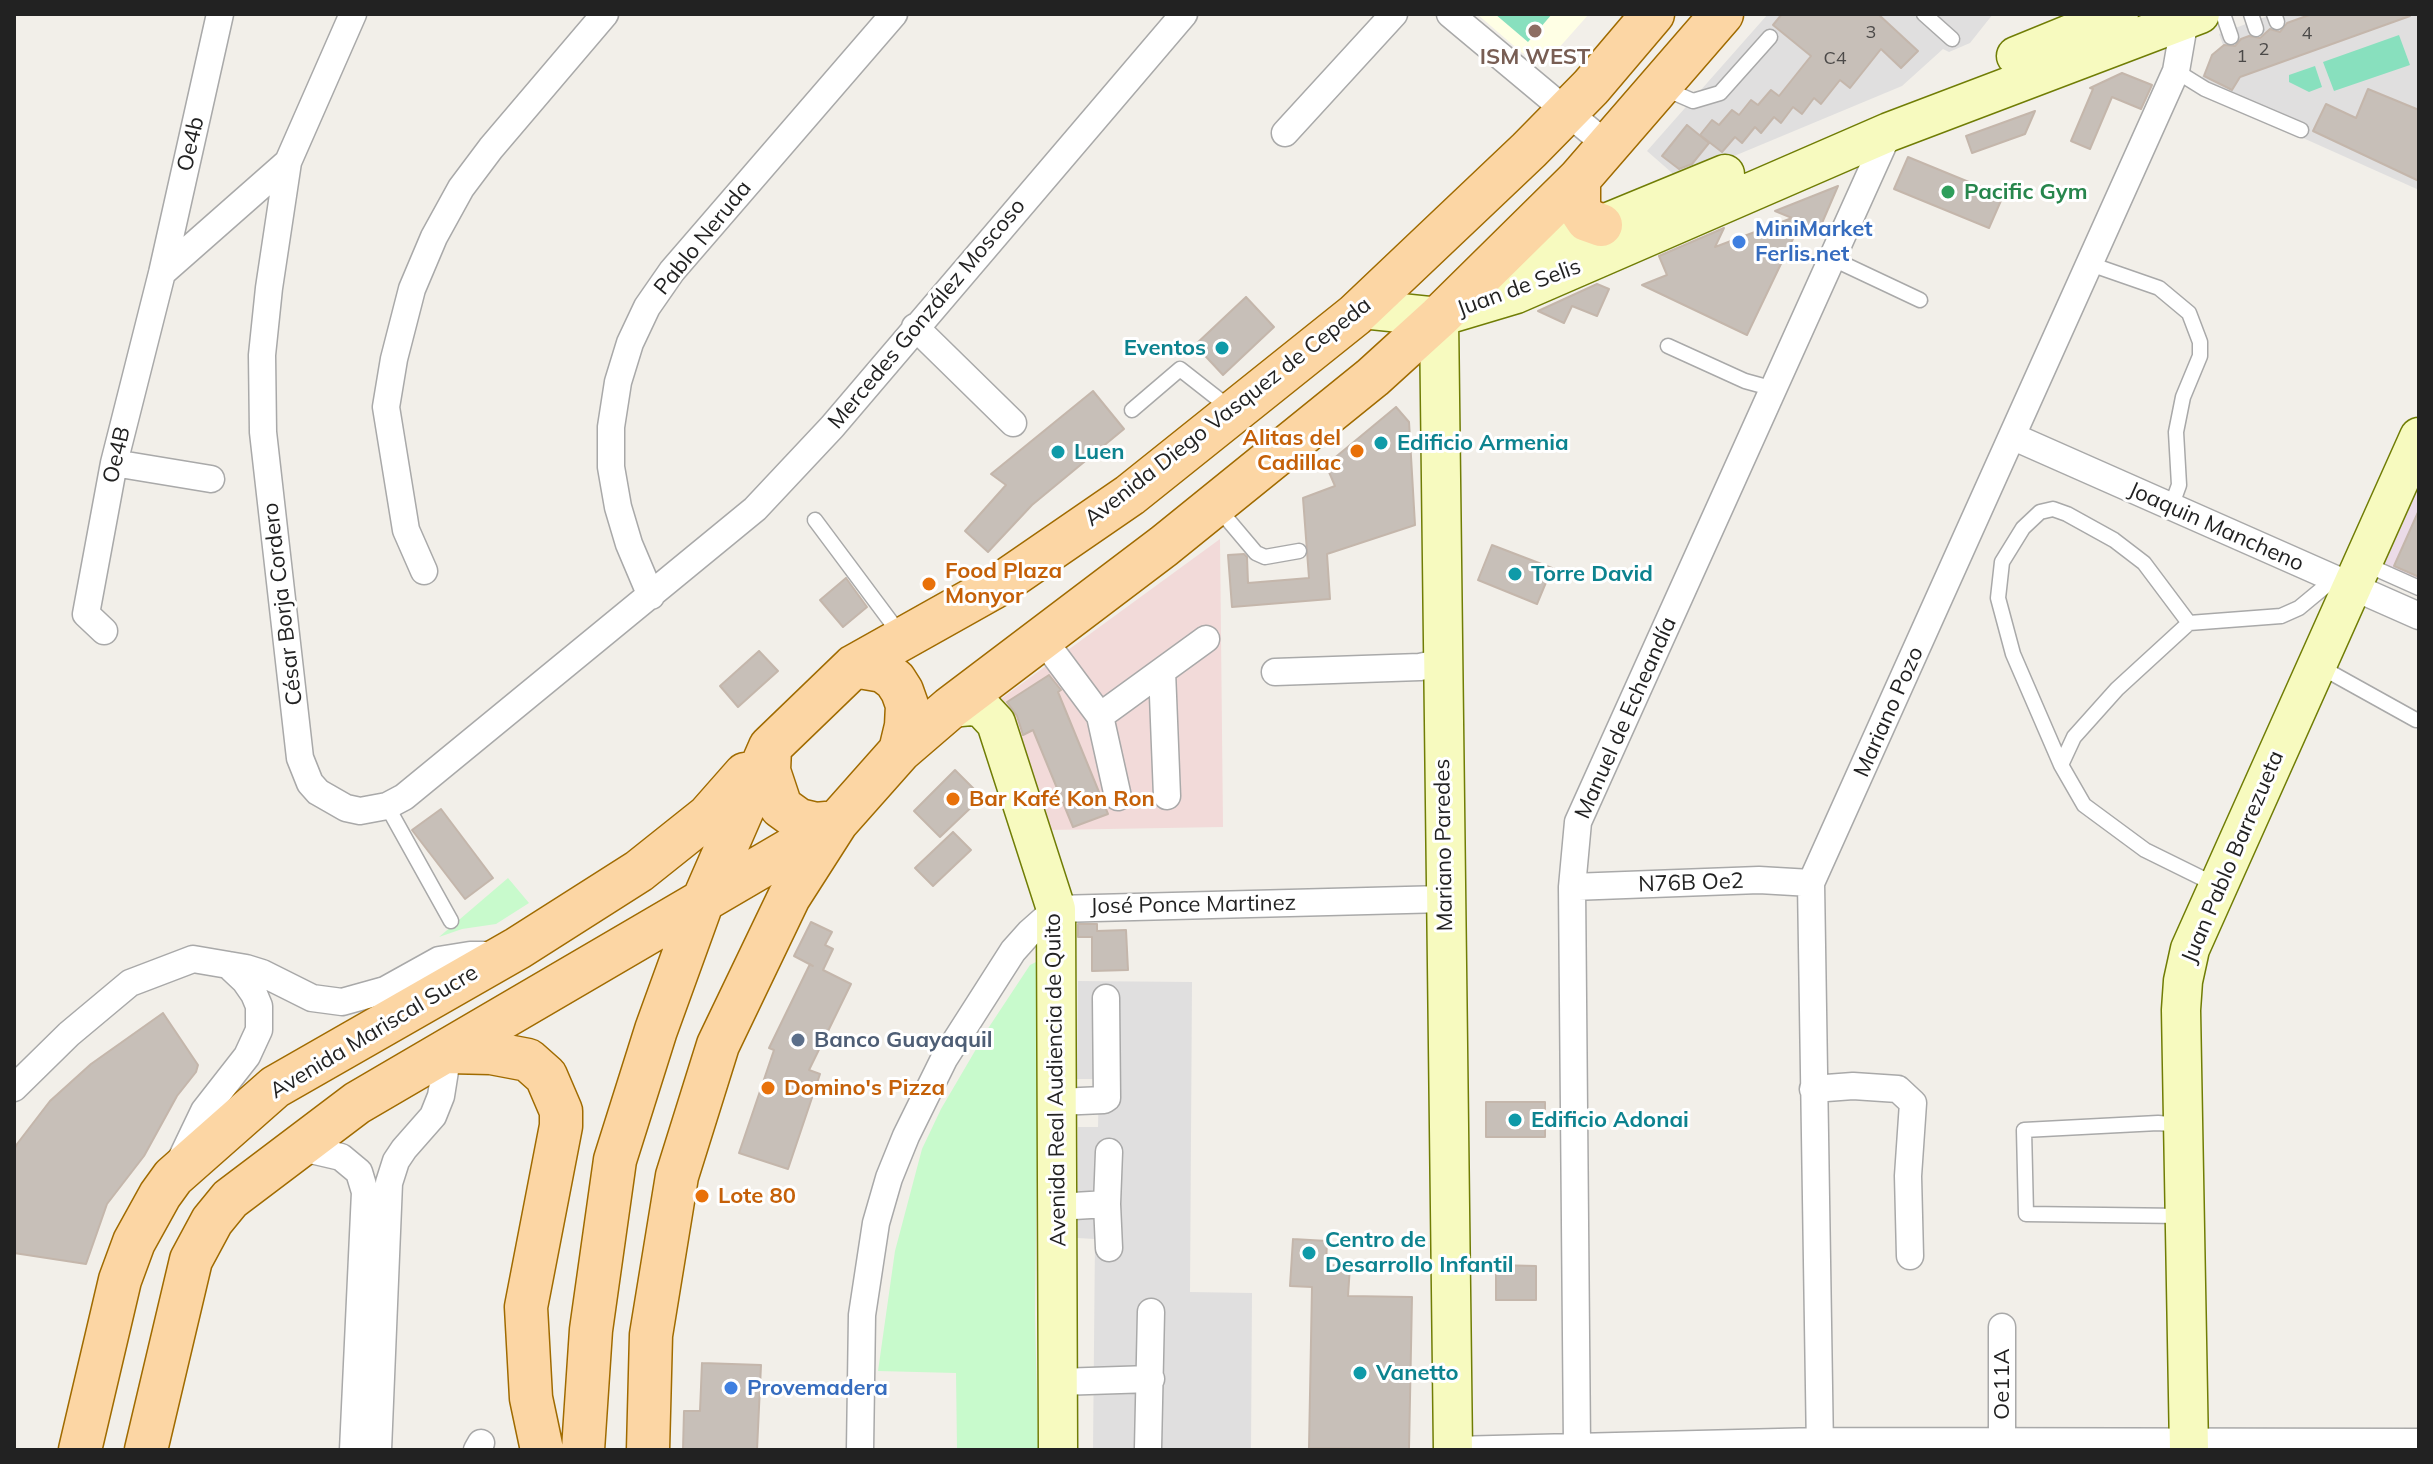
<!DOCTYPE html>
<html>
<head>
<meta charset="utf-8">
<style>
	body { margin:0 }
	#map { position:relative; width:2433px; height:1464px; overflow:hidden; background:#f2efe9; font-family:Mulish,sans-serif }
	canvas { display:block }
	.frame { position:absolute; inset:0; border:16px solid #222; pointer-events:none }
</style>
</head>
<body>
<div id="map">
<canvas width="2433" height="1464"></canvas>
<div class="frame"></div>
</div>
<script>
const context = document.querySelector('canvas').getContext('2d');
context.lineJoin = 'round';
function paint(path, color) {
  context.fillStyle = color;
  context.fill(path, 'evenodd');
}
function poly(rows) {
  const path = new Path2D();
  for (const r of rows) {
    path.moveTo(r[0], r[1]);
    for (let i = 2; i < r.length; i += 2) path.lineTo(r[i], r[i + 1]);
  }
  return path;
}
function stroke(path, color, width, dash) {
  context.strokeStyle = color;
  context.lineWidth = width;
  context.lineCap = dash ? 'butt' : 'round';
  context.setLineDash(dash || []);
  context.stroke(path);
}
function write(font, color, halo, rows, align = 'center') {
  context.font = font + ' Mulish,sans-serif';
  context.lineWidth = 6;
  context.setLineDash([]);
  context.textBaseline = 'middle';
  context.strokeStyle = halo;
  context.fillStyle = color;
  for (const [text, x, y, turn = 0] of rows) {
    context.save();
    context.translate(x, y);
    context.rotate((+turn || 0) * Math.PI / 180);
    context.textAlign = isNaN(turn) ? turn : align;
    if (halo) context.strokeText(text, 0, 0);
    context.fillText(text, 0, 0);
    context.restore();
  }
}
const residential = poly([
	[1768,14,1993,14,1970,43,1949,52,1943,49,1902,86,1679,179,1647,151],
	[2273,14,2419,14,2419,190,2196,90,2212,55,2223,45,2219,34],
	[1078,981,1192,982,1190,1292,1252,1293,1251,1450,1093,1450,1095,1239,1077,1238,1078,1127,1098,1127,1099,1079,1077,1079]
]);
const commercial = poly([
	[1220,539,1223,827,1049,830,998,701]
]);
const industrial = poly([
	[2419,486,2419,596,2378,578]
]);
const education = poly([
	[1477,14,1589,14,1549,59,1536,60,1521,52]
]);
const park = poly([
	[508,878,529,903,496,924,462,929,439,937],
	[1036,962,1039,964,1035,1314,1038,1448,957,1449,956,1373,878,1371,895,1251,922,1149,941,1109,989,1027,1030,965]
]);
const pitch = poly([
	[1495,14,1552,14,1528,42],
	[2399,35,2410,65,2334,91,2323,62],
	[2315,66,2322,87,2309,92,2289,82,2289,75]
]);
const building = poly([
	[1782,14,1878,14,1918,51,1901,68,1881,49,1850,88,1840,80,1821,104,1814,98,1802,114,1793,107,1781,123,1774,117,1761,133,1755,127,1742,143,1735,137,1722,152,1700,135,1712,120,1719,125,1732,110,1739,115,1751,100,1758,105,1771,90,1779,96,1811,56,1773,25,1782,14],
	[2312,14,2410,14,2410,16,2240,77,2232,90,2204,76,2212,55,2224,45,2235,46,2241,39,2249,36,2260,38,2270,29,2280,32,2287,23,2312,14],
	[2122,73,2152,85,2141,109,2112,97,2090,149,2071,141,2093,89,2090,88,2122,73],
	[2368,89,2419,110,2419,181,2313,131,2326,104,2356,118,2368,89],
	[2035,111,2025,134,1972,153,1966,136,2035,111],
	[1687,125,1709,143,1692,164,1679,169,1662,156,1687,125],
	[1908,157,2003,196,1989,228,1894,189,1908,157],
	[1838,186,1819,230,1801,222,1747,335,1642,285,1667,275,1659,256,1724,228,1715,247,1792,218,1775,211,1838,186],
	[1597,284,1609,289,1597,316,1572,306,1564,323,1538,311,1597,284],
	[1246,297,1274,327,1223,375,1195,345,1246,297],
	[1093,391,1124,429,1032,505,988,552,965,531,1006,485,991,474,1093,391],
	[1396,407,1409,422,1415,525,1327,554,1330,599,1232,607,1228,555,1244,554,1247,557,1248,583,1309,578,1303,498,1335,486,1326,465,1396,407],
	[2419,510,2419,577,2394,566,2419,510],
	[1492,545,1552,568,1537,604,1478,580,1492,545],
	[846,578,867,607,843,627,820,600,846,578],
	[759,651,778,671,738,707,720,686,759,651],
	[1049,675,1061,690,1058,692,1108,814,1073,827,1033,730,1023,735,1017,716,1007,702,1049,675],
	[955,770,982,797,940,837,914,811,955,770],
	[441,809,493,878,465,899,412,830,441,809],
	[953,832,971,850,933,886,915,868,953,832],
	[811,922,832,932,825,945,833,949,823,970,851,984,809,1070,820,1074,788,1169,739,1153,774,1050,769,1048,810,964,813,966,794,956,811,922],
	[1078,924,1097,924,1097,931,1126,930,1128,970,1092,971,1092,937,1078,937,1078,924],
	[163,1013,198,1065,196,1072,177,1096,144,1156,107,1204,86,1264,14,1253,14,1150,17,1144,50,1101,91,1064,163,1013],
	[1486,1102,1545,1102,1545,1137,1486,1137,1486,1102],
	[1293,1239,1327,1241,1326,1265,1350,1266,1348,1296,1412,1297,1409,1449,1309,1448,1312,1287,1290,1286,1293,1239],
	[1496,1265,1536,1266,1536,1300,1496,1300,1496,1265],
	[702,1363,761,1365,757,1450,683,1450,684,1411,700,1411,702,1363]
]);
const lane = poly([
	[1924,14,1952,39],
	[2223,14,2231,37],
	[2251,14,2256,29],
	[2274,14,2277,22],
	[2176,71,2205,89,2301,130],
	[1663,88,1693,101,1720,93,1770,37],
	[1833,259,1920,300],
	[2090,264,2159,288,2189,313,2200,342,2200,356,2183,397,2176,432,2179,485,2171,507],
	[1668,346,1745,381,1774,389],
	[1132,410,1180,369,1231,409],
	[1218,508,1256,553,1265,557,1299,551],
	[815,520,900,634],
	[2363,563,2419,588],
	[2317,665,2416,720],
	[2061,765,2013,654,1998,598,2002,562,2023,528,2040,512,2053,509,2067,514,2114,540,2144,563,2189,623],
	[387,806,451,921],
	[2216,885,2145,850,2084,805,2061,765,2074,737,2117,689,2189,623,2281,616,2299,608,2334,579],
	[2182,1216,2026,1214,2024,1130,2158,1123,2182,1125]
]);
const street = poly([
	[353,14,288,162,269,288,262,355,263,432,300,758,310,783,318,792,346,808,360,811,387,806,404,797,755,509,832,427,1184,14],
	[1450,14,1608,146],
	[1285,133,1394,14],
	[162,273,288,162],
	[915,327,1013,423],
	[2014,437,2419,616],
	[114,463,211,479],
	[424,571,406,530,386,407,394,359,412,289,434,237,461,188,491,148,605,14],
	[651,596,629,544,618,507,611,467,611,427,618,382,630,343,647,307,672,271,894,14],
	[104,631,86,614,114,463,162,273,220,14],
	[1042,638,1100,716,1118,797],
	[1162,671,1167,796],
	[1275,672,1420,667,1443,662],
	[1100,716,1206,639],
	[1572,887,1759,880,1811,883],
	[14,1088,69,1034,130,983,193,959,246,968,262,973,312,998,342,1002,385,990,439,960,470,955,495,955],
	[1813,1089,1853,1086,1898,1089,1913,1103,1908,1176,1910,1256],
	[1057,1102,1104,1100,1107,1098,1106,998],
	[298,1147,341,1157,359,1172,365,1192,353,1450],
	[181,1159,204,1111,247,1056,259,1030,259,1006,254,994,245,981,228,965],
	[1057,1207,1107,1204],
	[1109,1248,1107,1204,1109,1152],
	[1058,1382,1151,1379],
	[2002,1441,2002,1327],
	[1577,1446,1572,887,1578,822,1889,132],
	[1148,1448,1151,1312],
	[378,1450,389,1183,396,1161,404,1149,433,1116,441,1096,448,1052],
	[477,1450,481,1443],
	[860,1450,862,1315,876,1223,889,1178,906,1136,944,1059,1013,951,1030,932,1056,909,1445,899],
	[1453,1450,1820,1441,2419,1442],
	[1820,1450,1811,883,2176,71,2185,19]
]);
const secondary = poly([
	[2016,56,2119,14],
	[1484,285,1507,268,1601,225,1725,174],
	[1362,309,1439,317,1516,294,1889,132,2200,14],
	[1439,317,1453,1450],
	[950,708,971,706,982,708,996,723,1056,909,1058,1450],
	[2189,1450,2181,1010,2183,981,2190,949,2419,437]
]);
const primary = poly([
	[1579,179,1579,208,1587,220,1601,225],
	[854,666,883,671,895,680,902,691,907,705,906,726,900,751],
	[770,748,769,771,781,807,799,820,816,824,837,822],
	[448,1052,491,1053,528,1060,546,1076,561,1111,561,1126,526,1307,531,1398,542,1450],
	[80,1450,120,1280,134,1242,160,1195,173,1177,275,1087,518,948,639,871,708,816,745,774],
	[146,1450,191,1260,212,1221,230,1199,357,1103,829,827],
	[583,1450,591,1330,615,1160,656,1030,702,903,770,747,854,666,1002,583,1130,495,1355,315,1529,150,1591,87,1653,14],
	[648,1450,651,1335,677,1176,718,1045,789,897,837,822,900,751,950,708,1164,546,1373,377,1439,317,1579,179,1722,14]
]);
const markers = [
	[1535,31,8,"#8d6e63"],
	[1948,192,8,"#2e9e5b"],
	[1739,242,8,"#3f7fe0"],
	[1222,348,8,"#0f9aa8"],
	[1381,443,8,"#0f9aa8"],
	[1357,451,8,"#e8710a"],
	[1058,452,8,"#0f9aa8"],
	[1515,574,8,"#0f9aa8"],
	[929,584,8,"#e8710a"],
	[953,799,8,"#e8710a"],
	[798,1040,8,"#5c6f8a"],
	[768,1088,8,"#e8710a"],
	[1515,1120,8,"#0f9aa8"],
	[702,1196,8,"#e8710a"],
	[1309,1253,8,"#0f9aa8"],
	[1360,1373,8,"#0f9aa8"],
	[731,1388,8,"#3f7fe0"]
];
const numberNames = [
	["3",1871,33],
	["4",2307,34],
	["2",2264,50],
	["1",2242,57],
	["C4",1835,59]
];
const educationNames = [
	["ISM WEST",1535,57]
];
const streetNames = [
	["Oe4b",191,144,-77],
	["Pablo Neruda",703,238,-51],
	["Juan de Selis",1519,288,-20],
	["Mercedes González Moscoso",927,314,-50],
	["Avenida Diego Vasquez de Cepeda",1228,412,-38],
	["Oe4B",117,455,-77],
	["Joaquin Mancheno",2216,527,24],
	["César Borja Cordero",283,604,-97],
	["Mariano Pozo",1889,712,-66],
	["Manuel de Echeandía",1626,718,-66],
	["Mariano Paredes",1444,845,-91],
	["Juan Pablo Barrezueta",2233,857,-67],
	["N76B Oe2",1691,883,-2],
	["José Ponce Martinez",1193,905,-1],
	["Avenida Mariscal Sucre",374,1032,-31],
	["Avenida Real Audiencia de Quito",1056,1080,-91],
	["Oe11A",2002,1384,-90]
];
const leisureNames = [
	["Pacific Gym",1964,192]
];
const shopNames = [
	["MiniMarket",1755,229],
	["Ferlis.net",1755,254],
	["Provemadera",747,1388]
];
const cultureNames = [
	["Eventos",1206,348,"right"],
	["Edificio Armenia",1397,443],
	["Luen",1074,452],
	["Torre David",1531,574],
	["Edificio Adonai",1531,1120],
	["Centro de",1325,1240],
	["Desarrollo Infantil",1325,1265],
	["Vanetto",1376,1373]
];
const foodNames = [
	["Alitas del",1341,438,"right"],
	["Cadillac",1341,463,"right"],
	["Food Plaza",945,571],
	["Monyor",945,596],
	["Bar Kafé Kon Ron",969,799],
	["Domino's Pizza",784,1088],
	["Lote 80",718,1196]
];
const serviceNames = [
	["Banco Guayaquil",814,1040]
];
paint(residential, '#e0dfdf');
paint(commercial, '#f2dad9');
paint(industrial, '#ebdbe8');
paint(education, '#ffffe5');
paint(park, '#c8facc');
paint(pitch, '#88e0be');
paint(building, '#c7bfb8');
stroke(building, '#c4b6ab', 2);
stroke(lane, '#a9a9a9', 17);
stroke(street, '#a9a9a9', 29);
stroke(secondary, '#707d05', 41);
stroke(primary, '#a06b00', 45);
stroke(lane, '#fff', 14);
stroke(street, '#fff', 26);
stroke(secondary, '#f7fabf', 38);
stroke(primary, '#fcd6a4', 42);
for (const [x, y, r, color] of markers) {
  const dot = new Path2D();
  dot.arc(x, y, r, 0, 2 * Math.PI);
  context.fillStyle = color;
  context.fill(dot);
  stroke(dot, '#fff', 3);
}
write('18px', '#4b4948', null, numberNames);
write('bold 22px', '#785e54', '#fff', educationNames);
write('22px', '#222', '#fff', streetNames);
write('bold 22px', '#27864d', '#fff', leisureNames, 'left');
write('bold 22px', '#366cbe', '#fff', shopNames, 'left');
write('bold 22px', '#0d838f', '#fff', cultureNames, 'left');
write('bold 22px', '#c56008', '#fff', foodNames, 'left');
write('bold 22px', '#4e5e75', '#fff', serviceNames, 'left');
</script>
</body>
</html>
